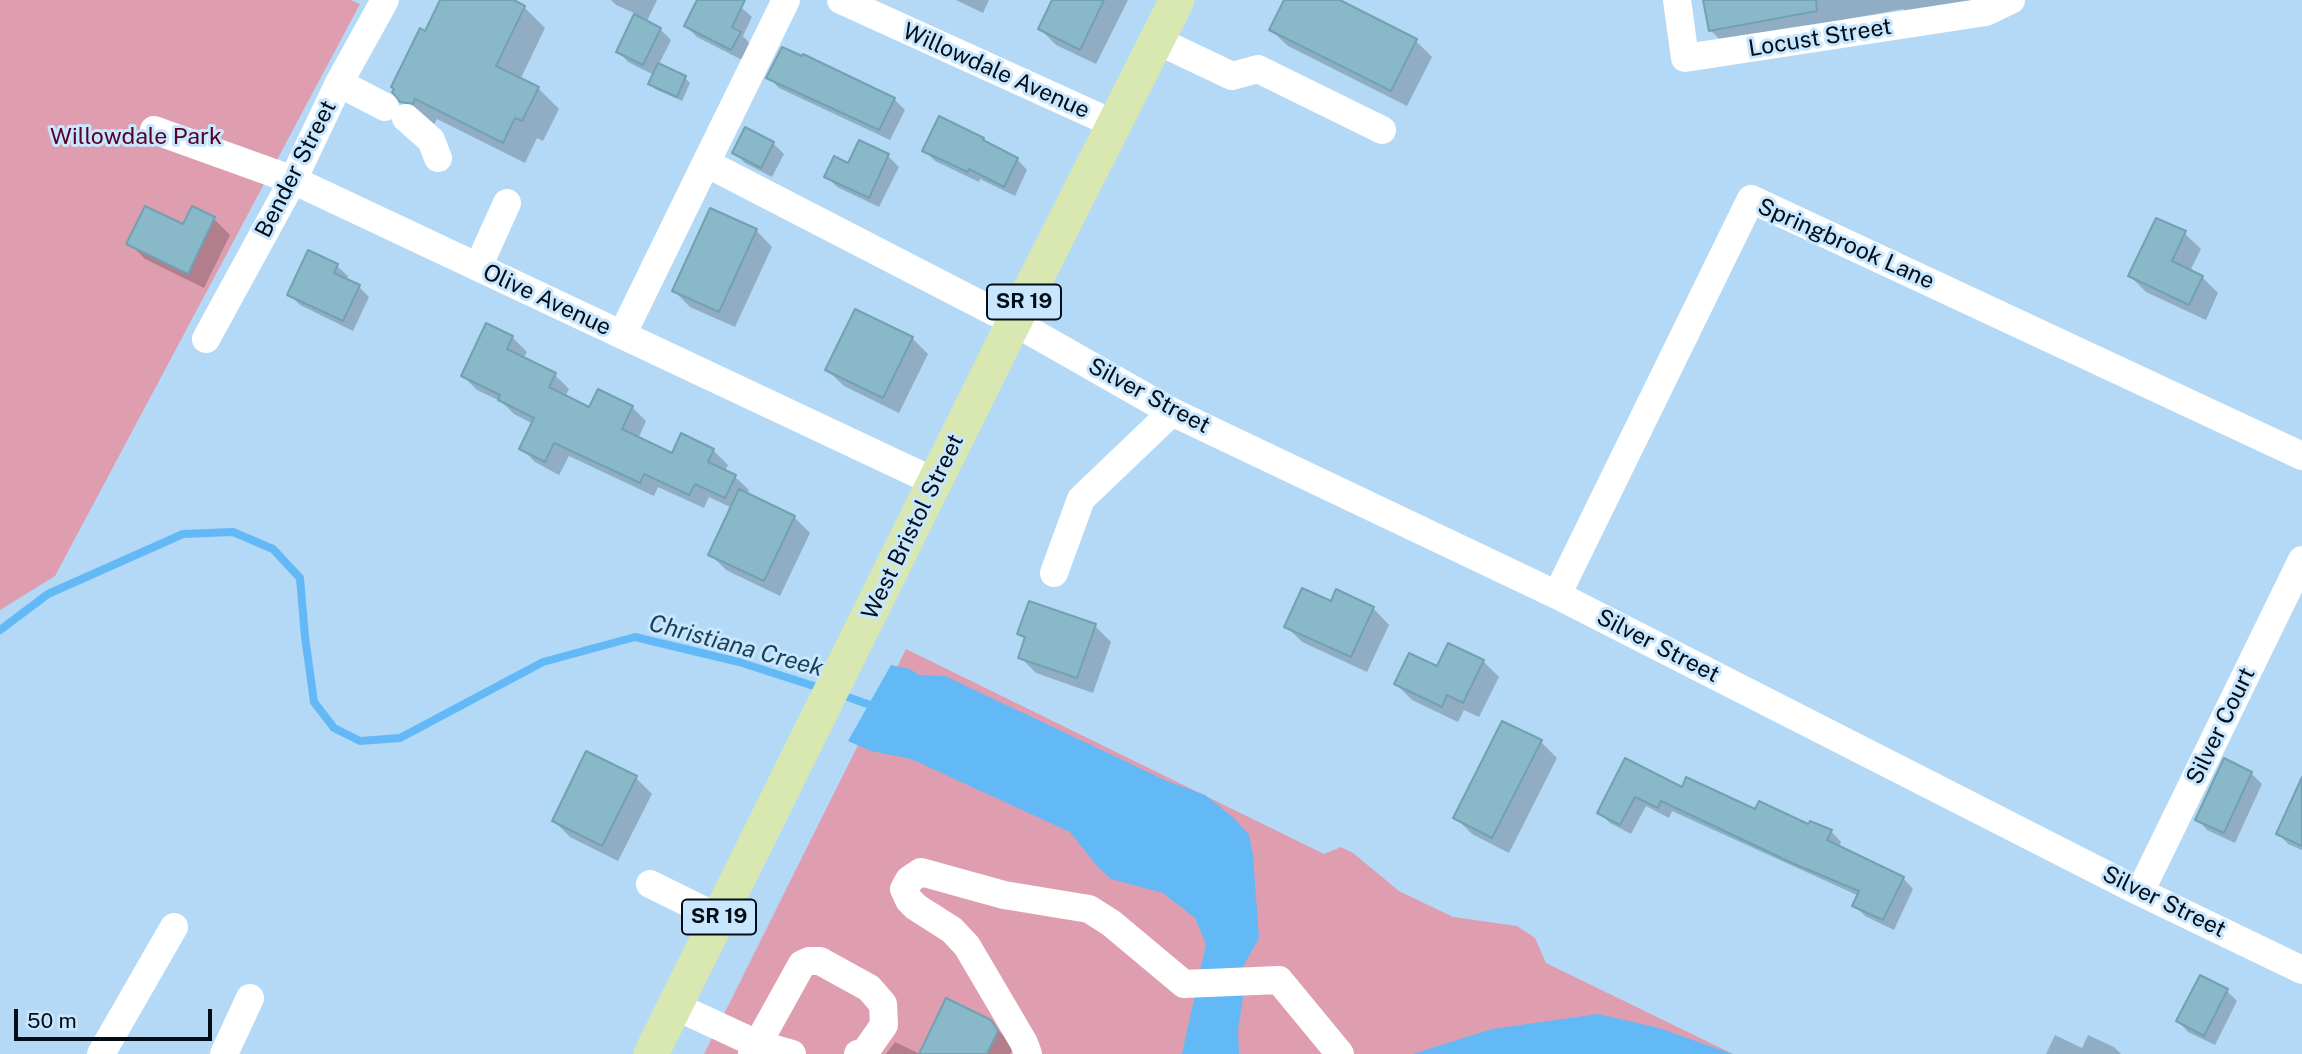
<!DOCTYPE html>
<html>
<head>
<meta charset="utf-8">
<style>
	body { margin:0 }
	#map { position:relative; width:2302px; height:1054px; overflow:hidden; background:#b4d9f6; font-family:"Public Sans",sans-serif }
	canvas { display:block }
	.scale { position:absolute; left:14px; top:1009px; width:198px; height:32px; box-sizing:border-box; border:4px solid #020d16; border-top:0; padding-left:9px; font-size:21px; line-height:24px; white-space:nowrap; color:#020d16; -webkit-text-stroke:5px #c8e6fd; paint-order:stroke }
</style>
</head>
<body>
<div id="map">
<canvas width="2302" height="1054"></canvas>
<div class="scale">50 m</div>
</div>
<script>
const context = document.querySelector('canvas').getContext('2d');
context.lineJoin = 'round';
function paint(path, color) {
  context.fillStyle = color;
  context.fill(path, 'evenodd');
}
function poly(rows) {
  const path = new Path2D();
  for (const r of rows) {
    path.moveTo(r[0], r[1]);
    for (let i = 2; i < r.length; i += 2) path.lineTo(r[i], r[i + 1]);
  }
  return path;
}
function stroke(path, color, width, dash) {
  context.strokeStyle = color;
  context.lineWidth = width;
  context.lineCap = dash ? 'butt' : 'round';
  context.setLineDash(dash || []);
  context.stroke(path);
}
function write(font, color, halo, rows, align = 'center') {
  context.font = font + ' "Public Sans",sans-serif';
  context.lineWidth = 6;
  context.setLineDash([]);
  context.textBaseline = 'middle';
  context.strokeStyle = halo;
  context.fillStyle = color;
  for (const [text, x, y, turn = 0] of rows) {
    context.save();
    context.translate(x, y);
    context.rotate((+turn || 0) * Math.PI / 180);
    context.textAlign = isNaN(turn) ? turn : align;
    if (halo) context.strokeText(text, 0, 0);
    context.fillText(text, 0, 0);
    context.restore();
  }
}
const green = poly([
	[0,0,351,0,360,4,55,576,0,610],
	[906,649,1324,854,1341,847,1353,853,1399,891,1453,917,1517,926,1535,938,1546,963,1733,1054,704,1054]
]);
const water = poly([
	[891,665,910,669,919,675,945,676,1167,781,1205,795,1234,818,1249,835,1253,855,1259,938,1243,967,1243,997,1238,1030,1239,1054,1182,1054,1206,944,1195,918,1163,893,1111,879,1097,866,1070,832,911,759,871,751,848,741],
	[1598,1014,1659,1028,1732,1054,1413,1054,1492,1029]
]);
const shadow = poly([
	[442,0,510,0,524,7,545,28,520,80,538,88,559,109,543,141,537,138,525,163,437,119,434,124,423,123,402,101,426,33],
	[611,0,657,0,646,23,660,29,671,40,658,66,685,78,690,83,682,101,655,89,650,84,654,75,628,62,618,51,636,14,616,5],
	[699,0,728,0,741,7,752,17,743,36,750,44,742,60,697,37,686,26],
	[956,0,989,0,983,13],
	[1054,0,1128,0,1096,64,1056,45,1040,29],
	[1286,0,1336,0,1416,41,1432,57,1407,106,1288,46,1271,30],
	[1705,0,1984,0,1909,14,1903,9,1820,24,1732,51,1710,30],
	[768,77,894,99,905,110,890,140,779,88],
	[983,139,989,146,1017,159,1027,170,1015,196,980,179,979,182,935,161,924,150],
	[860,142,888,156,899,167,879,207,837,187,826,176,849,165],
	[773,143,784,154,772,177,745,163,734,152],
	[214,219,230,235,204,288,145,259,129,243],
	[756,230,772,247,735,327,690,307,674,291],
	[2184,233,2201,249,2190,271,2202,277,2218,293,2206,320,2146,292,2130,276],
	[337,266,348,276,346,281,359,287,369,297,353,331,300,305,289,294],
	[486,325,512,337,527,352,523,359,555,375,569,389,565,397,590,410,632,407,646,421,638,439,673,455,713,450,728,465,725,471,734,476,749,490,747,495,794,517,810,533,780,596,726,570,710,554,732,508,709,497,704,508,658,487,654,496,569,456,559,475,535,462,521,448,533,424,514,414,502,402,477,390,463,376],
	[912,338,928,354,899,413,844,386,827,370],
	[1373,608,1389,625,1367,672,1302,642,1286,626],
	[1095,626,1111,642,1093,693,1036,673,1020,657,1026,640,1019,634],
	[1483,661,1499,677,1479,717,1464,710,1458,722,1412,700,1396,684,1438,669],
	[1541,742,1557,758,1509,853,1472,834,1456,818],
	[1626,760,1683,789,1831,831,1841,842,1839,847,1903,878,1913,889,1894,930,1865,916,1854,905,1859,896,1672,811,1669,818,1646,806,1631,834,1610,823,1599,813],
	[2225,761,2251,773,2262,784,2235,843,2207,830,2197,819],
	[636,778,652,794,618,861,570,837,554,821],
	[2302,781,2302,850,2288,844,2278,833],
	[2227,991,2237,1001,2215,1045,2188,1032,2178,1021],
	[990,1022,1007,1039,1013,1049,1010,1054,921,1054],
	[2055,1035,2082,1048,2088,1035,2114,1047,2121,1054,2046,1054],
	[895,1042,920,1054,886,1054]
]);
const stream = poly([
	[0,630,48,594,183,534,233,532,273,549,300,578,305,637,314,702,334,728,360,741,400,738,543,662,635,637,739,662,823,689],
	[839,694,876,707]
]);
const building = poly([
	[440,0,514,0,525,6,496,66,539,87,522,121,515,118,503,143,415,99,413,104,400,102,392,92,394,89,391,87,420,28,425,31,440,0],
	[697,0,745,0,732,27,741,32,731,50,684,26,697,0],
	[1052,0,1104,0,1080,50,1038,29,1052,0],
	[1284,0,1340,0,1417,39,1391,91,1269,30,1284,0],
	[1703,0,1816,0,1817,11,1709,31,1703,0],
	[634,14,661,28,643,65,616,52,634,14],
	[782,47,802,56,803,54,895,98,879,130,766,78,782,47],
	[658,63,686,76,677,97,648,84,658,63],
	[939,116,984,138,983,140,1018,158,1004,187,969,169,968,172,922,151,939,116],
	[745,127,774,142,761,168,732,153,745,127],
	[859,140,889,154,869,198,824,177,834,156,848,163,859,140],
	[145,206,183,224,192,206,215,217,188,274,126,244,145,206],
	[710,208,757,229,719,312,672,291,710,208],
	[2156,218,2186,231,2172,261,2203,276,2189,305,2128,276,2156,218],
	[308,250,338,264,334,273,360,285,343,321,287,295,308,250],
	[855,309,913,337,883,398,825,370,855,309],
	[486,323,513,336,507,349,556,373,549,387,589,407,598,389,633,406,622,429,672,453,681,433,714,449,708,462,736,475,725,498,695,484,689,495,644,474,640,483,554,443,545,462,519,449,534,418,498,400,500,395,461,376,486,323],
	[739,489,795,516,764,581,708,555,739,489],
	[1302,588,1331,601,1336,589,1374,607,1351,657,1284,627,1302,588],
	[1029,601,1096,624,1077,678,1018,658,1025,637,1017,634,1029,601],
	[1448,643,1484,660,1463,703,1447,695,1442,707,1394,684,1409,653,1437,666,1448,643],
	[1502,721,1542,740,1492,838,1453,818,1502,721],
	[586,751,637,776,602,846,552,821,586,751],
	[1625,758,1682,787,1686,777,1755,809,1759,801,1808,824,1810,821,1832,830,1827,840,1904,877,1883,920,1852,906,1859,891,1792,863,1661,801,1658,808,1635,797,1620,825,1597,813,1625,758],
	[2224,758,2252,772,2224,833,2195,820,2224,758],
	[2302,777,2302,846,2276,834,2302,777],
	[2200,975,2228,989,2204,1036,2176,1021,2200,975],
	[946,998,991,1020,998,1031,987,1054,919,1054,946,998]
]);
const minor = poly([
	[841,0,1114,124],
	[1677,0,1685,58,1986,12,2011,0],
	[1156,40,1232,76,1258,69,1382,130],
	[339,83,385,107],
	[406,118,431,140,438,158],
	[154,130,293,180,935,482],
	[706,163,786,0],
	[478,267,507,203],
	[622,335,706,163,1014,322,1172,412,1557,595,2140,892,2302,970],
	[206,339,293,180,339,83,385,0],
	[1054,573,1081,499,1172,412],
	[1557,595,1751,199,2302,456],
	[650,884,719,918],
	[2140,892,2302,560],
	[675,1006,757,1044,792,1054],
	[101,1054,174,927],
	[224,1054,250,998],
	[752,1054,802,964,809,961,820,961,869,988,883,1004,884,1025,865,1052,858,1054],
	[1028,1054,1024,1043,967,946,952,930,916,907,909,900,904,889,909,880,921,872,1004,895,1089,909,1111,923,1184,984,1279,980,1340,1054]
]);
const major = poly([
	[651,1054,1014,322,1177,0]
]);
const shields = [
	[1024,302,74],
	[719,917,74]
];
const shieldNames = [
	["SR 19",1024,302],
	["SR 19",719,917]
];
const streetNames = [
	["Locust Street",1820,38,-9],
	["Willowdale Avenue",996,71,24],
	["Bender Street",296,169,-63],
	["Springbrook Lane",1846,244,24],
	["Olive Avenue",547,300,25],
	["Silver Street",1149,396,28],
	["West Bristol Street",913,527,-64],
	["Silver Street",1658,646,27],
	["Silver Court",2221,726,-64],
	["Silver Street",2164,902,26]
];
const parkNames = [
	["Willowdale Park",136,137]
];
const waterNames = [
	["Christiana Creek",736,646,15]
];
paint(green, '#df9eaf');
paint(water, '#63b9f5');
paint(shadow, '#0003');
stroke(stream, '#63b9f5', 8);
paint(building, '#89b8c9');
stroke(building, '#72a1b1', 2);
stroke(minor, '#fff', 28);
stroke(major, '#d9e8b1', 35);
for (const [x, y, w] of shields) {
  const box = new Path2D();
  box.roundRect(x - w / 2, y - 17.5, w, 35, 5);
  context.fillStyle = '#c8e6fd';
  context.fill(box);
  stroke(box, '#020d16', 2);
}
write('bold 21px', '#020d16', null, shieldNames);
write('23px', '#020d16', '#c8e6fd', streetNames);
write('23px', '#550027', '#c8e6fd', parkNames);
write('italic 24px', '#1a3e56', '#c8e6fd', waterNames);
</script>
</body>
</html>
